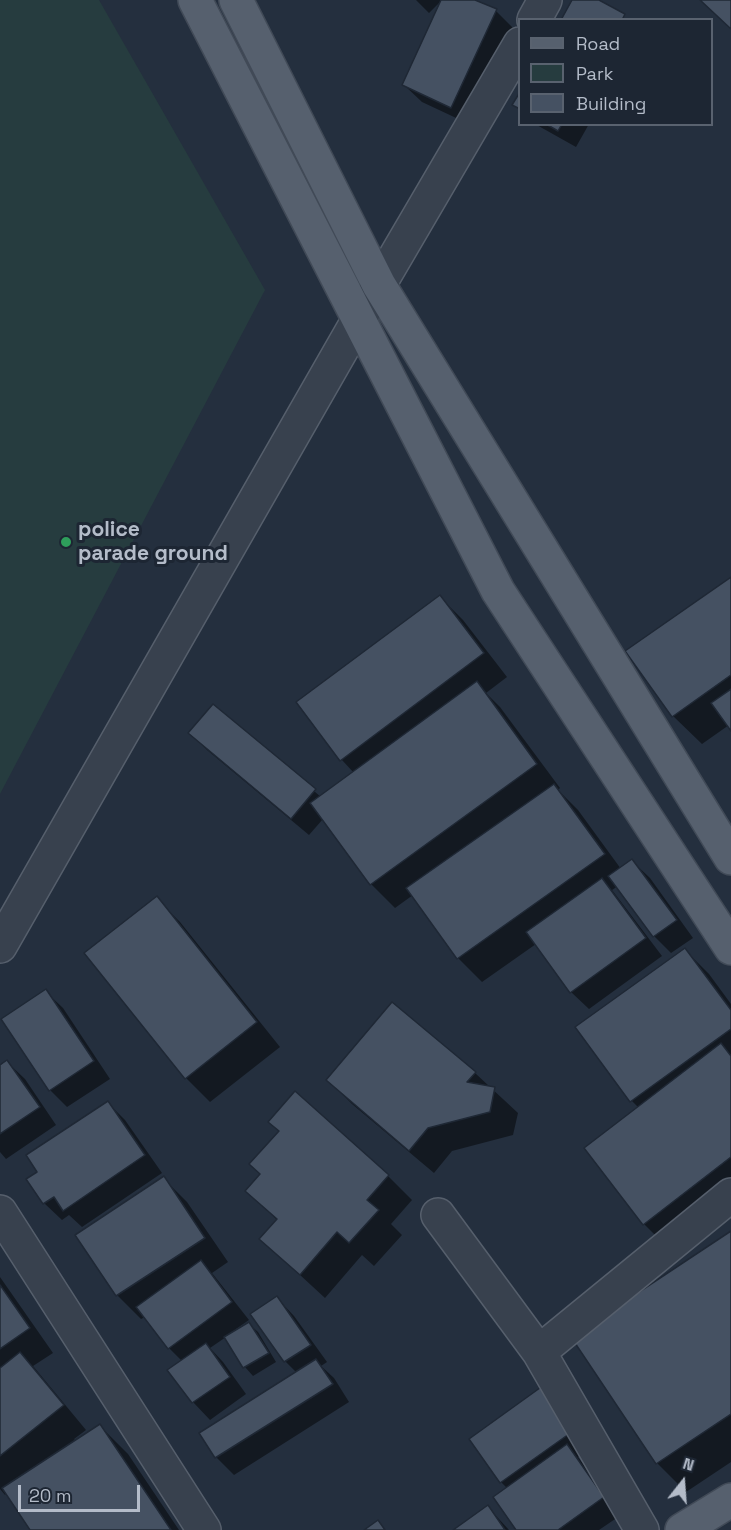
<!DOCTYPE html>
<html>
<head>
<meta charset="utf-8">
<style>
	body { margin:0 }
	#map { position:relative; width:731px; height:1530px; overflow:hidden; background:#242f3e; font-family:"Space Grotesk",sans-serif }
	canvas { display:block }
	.legend { position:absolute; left:518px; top:18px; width:195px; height:108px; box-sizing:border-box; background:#1d2633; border:2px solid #59626f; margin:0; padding:8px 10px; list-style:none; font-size:18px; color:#b4bcc9 }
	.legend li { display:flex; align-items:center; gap:12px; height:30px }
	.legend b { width:30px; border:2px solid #59626f }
	.north { position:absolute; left:653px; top:1452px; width:60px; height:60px; -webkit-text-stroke:4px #1d2633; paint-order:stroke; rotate:17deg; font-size:16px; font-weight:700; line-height:24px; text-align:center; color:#b4bcc9 }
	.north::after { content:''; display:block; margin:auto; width:21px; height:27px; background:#b4bcc9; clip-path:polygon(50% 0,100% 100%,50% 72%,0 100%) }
	.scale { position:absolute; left:18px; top:1485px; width:122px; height:27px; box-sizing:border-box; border:3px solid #b4bcc9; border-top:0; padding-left:8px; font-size:18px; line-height:21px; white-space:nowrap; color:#b4bcc9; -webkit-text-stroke:4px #1d2633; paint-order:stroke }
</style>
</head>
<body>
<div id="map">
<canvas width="731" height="1530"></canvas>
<ul class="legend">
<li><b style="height:8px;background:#56606e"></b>Road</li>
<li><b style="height:16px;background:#263c3f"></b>Park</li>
<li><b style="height:16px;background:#455162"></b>Building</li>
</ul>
<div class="north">N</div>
<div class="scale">20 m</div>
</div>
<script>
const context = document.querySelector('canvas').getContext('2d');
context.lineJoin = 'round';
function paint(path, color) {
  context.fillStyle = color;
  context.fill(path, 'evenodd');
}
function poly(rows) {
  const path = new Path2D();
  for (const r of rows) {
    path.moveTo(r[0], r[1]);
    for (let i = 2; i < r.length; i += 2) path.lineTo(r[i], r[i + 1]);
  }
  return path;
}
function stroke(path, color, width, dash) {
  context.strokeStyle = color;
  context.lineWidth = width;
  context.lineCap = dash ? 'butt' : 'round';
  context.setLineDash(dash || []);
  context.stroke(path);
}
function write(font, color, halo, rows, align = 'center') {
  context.font = font + ' "Space Grotesk",sans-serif';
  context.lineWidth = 6;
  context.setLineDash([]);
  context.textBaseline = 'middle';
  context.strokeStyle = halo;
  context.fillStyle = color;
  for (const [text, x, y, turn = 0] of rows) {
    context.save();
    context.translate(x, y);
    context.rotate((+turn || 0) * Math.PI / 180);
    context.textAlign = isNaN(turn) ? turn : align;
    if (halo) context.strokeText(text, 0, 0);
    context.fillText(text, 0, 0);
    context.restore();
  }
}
const green = poly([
	[0,0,99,0,265,290,0,794]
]);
const shadow = poly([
	[416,0,442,0,429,13],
	[443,0,472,0,496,11,513,28,469,124,422,102,404,85],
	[535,124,589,124,576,147],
	[731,579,731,728,729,725,702,744,673,716],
	[440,597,463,620,507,677,486,693,500,707,560,788,558,790,578,810,621,869,632,861,650,878,693,938,671,953,654,936,618,886,612,890,662,956,589,1009,571,992,536,944,482,982,458,958,413,895,395,908,371,884,323,819,309,835,207,750,190,733,213,706,321,797,354,773,342,760,298,703],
	[156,898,180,922,280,1047,210,1102,186,1078,86,953],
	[685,950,709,974,731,1004,731,1199,668,1248,644,1224,639,1108,632,1101],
	[45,991,63,1008,110,1079,67,1107,50,1090],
	[7,1062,25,1079,56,1125,6,1159,0,1152,0,1067],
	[475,1073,518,1113,513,1135,452,1151,434,1173,352,1104,328,1080],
	[295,1093,388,1176,412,1200,391,1224,402,1235,374,1266,362,1255,325,1298,261,1239,278,1221,247,1191,261,1174],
	[108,1103,125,1120,162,1173,82,1227,69,1215,62,1220,44,1203,39,1172],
	[163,1178,187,1202,228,1262,212,1273,249,1320,236,1329,238,1331,249,1324,258,1332,276,1362,253,1376,245,1367,226,1337,210,1348,223,1362,246,1394,210,1420,193,1402,169,1370,182,1361,169,1348,145,1317,141,1319,117,1295,78,1235],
	[731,1233,731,1462,686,1492,657,1463],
	[0,1277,53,1353,33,1366,86,1430,74,1439,76,1441,99,1425,128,1454,179,1530,32,1530,7,1493,5,1495,0,1489],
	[277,1298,294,1316,327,1362,321,1366,334,1378,349,1402,234,1475,216,1457,201,1433,297,1373,285,1361,252,1315],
	[562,1404,592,1447,578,1457,621,1515,599,1530,518,1530,507,1488,501,1482],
	[488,1507,509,1530,455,1530]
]);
const building = poly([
	[441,0,475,0,497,9,451,108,402,85,441,0],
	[572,0,599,0,625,14,622,20,561,20,572,0],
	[700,0,731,0,731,29,700,0],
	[520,92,520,109,512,105,520,92],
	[546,124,562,124,558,131,546,124],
	[731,577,731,675,672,717,625,651,731,577],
	[440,595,484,653,340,761,296,702,440,595],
	[477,681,537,764,370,885,310,803,477,681],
	[731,689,731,731,711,703,731,689],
	[213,704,316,789,291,819,188,733,213,704],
	[554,784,605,854,457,959,406,888,554,784],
	[632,859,677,920,653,937,608,876,632,859],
	[602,878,646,938,570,993,526,932,602,878],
	[157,896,257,1022,185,1079,84,953,157,896],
	[685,948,731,1010,731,1029,630,1102,575,1027,685,948],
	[46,989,94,1061,49,1091,1,1019,46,989],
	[392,1002,476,1072,467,1082,495,1087,490,1112,428,1128,409,1151,326,1080,392,1002],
	[721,1043,731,1056,731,1157,643,1225,584,1148,721,1043],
	[7,1060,40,1107,0,1134,0,1065,7,1060],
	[295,1091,389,1175,367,1200,379,1210,349,1243,337,1232,300,1275,259,1239,277,1219,245,1191,260,1174,249,1164,279,1131,268,1122,295,1091],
	[108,1101,145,1155,63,1211,54,1197,43,1204,26,1179,37,1172,26,1155,108,1101],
	[164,1176,205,1238,116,1296,75,1235,164,1176],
	[731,1231,731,1414,656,1464,571,1337,731,1231],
	[201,1260,232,1302,168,1349,136,1307,201,1260],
	[0,1285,30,1328,0,1349,0,1285],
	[277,1296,311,1345,284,1362,250,1314,277,1296],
	[249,1322,269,1353,243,1368,224,1337,249,1322],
	[206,1343,230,1377,192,1403,167,1370,206,1343],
	[20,1352,64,1405,0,1456,0,1368,20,1352],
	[316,1359,333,1384,215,1458,199,1433,316,1359],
	[544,1385,576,1429,500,1483,469,1439,544,1385],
	[100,1424,171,1530,30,1530,2,1488,100,1424],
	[567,1444,604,1497,558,1530,516,1530,493,1497,567,1444],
	[488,1505,505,1530,453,1530,488,1505],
	[378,1520,385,1530,364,1530,378,1520]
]);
const minor = poly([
	[534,20,545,0],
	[0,946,359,319,520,44],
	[0,1212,204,1530],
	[438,1215,539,1352,642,1530],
	[539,1352,731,1195]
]);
const major = poly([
	[195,0,498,591,731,948],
	[236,0,379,285,731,858],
	[682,1530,731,1500]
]);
const markers = [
	[66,542,6,"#2e9e5b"]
];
const poiNames = [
	["police",78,530],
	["parade ground",78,554]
];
paint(green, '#263c3f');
paint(shadow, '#0007');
paint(building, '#455162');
stroke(building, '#1f2835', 1.5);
stroke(minor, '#565f6c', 36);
stroke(major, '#414a57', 36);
stroke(minor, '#38414e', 33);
stroke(major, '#56606e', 33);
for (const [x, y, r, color] of markers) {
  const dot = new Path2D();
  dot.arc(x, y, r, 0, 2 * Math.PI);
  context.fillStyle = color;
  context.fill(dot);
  stroke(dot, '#1d2633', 2);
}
write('bold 21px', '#b4bcc9', '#1d2633', poiNames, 'left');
</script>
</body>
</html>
